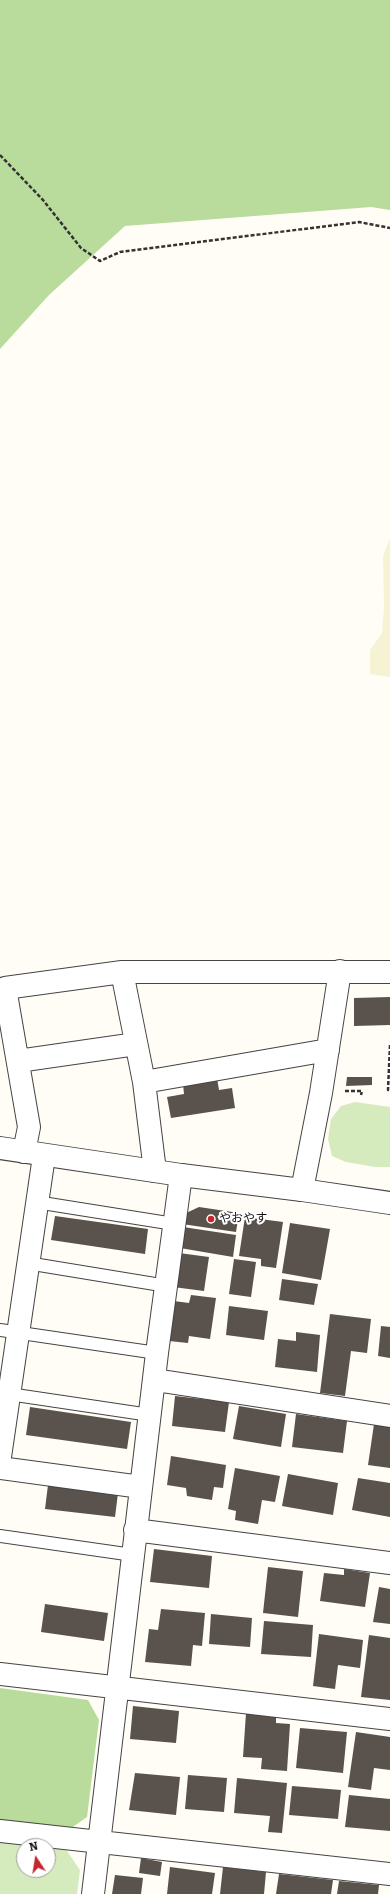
<!DOCTYPE html>
<html>
<head>
<meta charset="utf-8">
<style>
	body { margin:0 }
	#map { position:relative; width:390px; height:1894px; overflow:hidden; background:#fffdf5; font-family:Bitter,serif }
	canvas { display:block }
	.north { position:absolute; left:16px; top:1838px; width:40px; height:40px; box-sizing:border-box; background:#fff; border:1px solid #a0a0a0; border-radius:50%; rotate:348deg; font-size:11px; font-weight:700; line-height:16px; text-align:center; color:#111 }
	.north::after { content:''; display:block; margin:auto; width:14px; height:18px; background:#c4262e; clip-path:polygon(50% 0,100% 100%,50% 72%,0 100%) }
</style>
</head>
<body>
<div id="map">
<canvas width="390" height="1894"></canvas>
<div class="north">N</div>
</div>
<script>
const context = document.querySelector('canvas').getContext('2d');
context.lineJoin = 'round';
function paint(path, color) {
  context.fillStyle = color;
  context.fill(path, 'evenodd');
}
function poly(rows) {
  const path = new Path2D();
  for (const r of rows) {
    path.moveTo(r[0], r[1]);
    for (let i = 2; i < r.length; i += 2) path.lineTo(r[i], r[i + 1]);
  }
  return path;
}
function stroke(path, color, width, dash) {
  context.strokeStyle = color;
  context.lineWidth = width;
  context.lineCap = dash ? 'butt' : 'round';
  context.setLineDash(dash || []);
  context.stroke(path);
}
function write(font, color, halo, rows, align = 'center') {
  context.font = font + ' Bitter,"Noto Sans JP",serif';
  context.lineWidth = 4;
  context.setLineDash([]);
  context.textBaseline = 'middle';
  context.strokeStyle = halo;
  context.fillStyle = color;
  for (const [text, x, y, turn = 0] of rows) {
    context.save();
    context.translate(x, y);
    context.rotate((+turn || 0) * Math.PI / 180);
    context.textAlign = isNaN(turn) ? turn : align;
    if (halo) context.strokeText(text, 0, 0);
    context.fillText(text, 0, 0);
    context.restore();
  }
}
const farmland = poly([
	[390,538,390,677,370,674,370,650,382,633,384,607,383,556]
]);
const green = poly([
	[355,1102,390,1107,390,1167,375,1167,346,1162,332,1156,328,1139,331,1119,341,1106],
	[0,1842,39,1846,24,1846,24,1870,48,1870,48,1847,65,1848,80,1870,77,1894,0,1894]
]);
const forest = poly([
	[0,0,390,0,390,210,371,207,125,226,49,295,0,349],
	[0,1688,88,1700,99,1720,87,1817,70,1829,0,1820]
]);
const building = poly([
	[390,997,390,1025,354,1026,354,998],
	[347,1077,372,1077,372,1085,346,1086],
	[217,1078,219,1090,232,1088,235,1108,171,1118,167,1097,184,1094,183,1084],
	[199,1207,239,1213,236,1232,182,1224,184,1214],
	[55,1216,148,1229,145,1254,51,1240],
	[245,1217,283,1222,276,1268,261,1266,261,1259,239,1256],
	[290,1223,330,1229,321,1280,282,1273],
	[183,1227,236,1235,233,1257,180,1248],
	[179,1253,209,1257,204,1291,173,1287],
	[234,1259,256,1262,251,1297,229,1294],
	[282,1279,318,1284,314,1305,279,1300],
	[191,1295,216,1298,210,1339,189,1336,188,1343,169,1341,174,1301,189,1303],
	[229,1306,268,1311,264,1340,226,1335],
	[330,1314,371,1319,367,1353,351,1351,345,1396,320,1393],
	[381,1326,390,1327,390,1358,378,1356],
	[296,1332,320,1335,317,1372,275,1367,278,1339,296,1341],
	[175,1396,229,1402,225,1432,172,1426],
	[239,1406,286,1414,281,1447,233,1439],
	[30,1407,131,1422,127,1449,26,1435],
	[296,1414,347,1421,343,1453,292,1447],
	[374,1424,390,1426,390,1468,368,1465],
	[171,1456,226,1465,223,1488,214,1487,212,1500,187,1496,186,1488,167,1485],
	[235,1468,280,1476,275,1502,262,1500,258,1524,235,1520,236,1511,228,1509],
	[288,1474,338,1483,333,1515,282,1506],
	[358,1478,390,1483,390,1517,352,1510],
	[48,1485,118,1493,115,1517,45,1509],
	[154,1549,212,1556,209,1588,150,1582],
	[268,1567,303,1571,298,1617,263,1613],
	[344,1569,370,1573,365,1607,320,1601,324,1573,344,1575],
	[379,1587,390,1589,390,1624,373,1622],
	[45,1604,108,1613,104,1641,41,1632],
	[161,1609,205,1613,202,1646,193,1645,191,1666,145,1662,149,1629,158,1630],
	[211,1614,252,1618,250,1647,209,1644],
	[264,1621,313,1625,311,1657,261,1654],
	[319,1634,363,1640,360,1668,338,1665,335,1689,313,1686],
	[369,1635,390,1638,390,1700,361,1697],
	[133,1706,179,1711,176,1743,130,1739],
	[246,1713,276,1715,276,1723,290,1724,287,1771,261,1769,262,1758,243,1757],
	[300,1728,347,1732,343,1773,296,1768],
	[356,1732,390,1737,390,1770,374,1768,371,1790,348,1787],
	[135,1773,180,1777,176,1815,129,1810],
	[188,1775,227,1778,224,1812,185,1809],
	[237,1778,287,1783,282,1833,268,1832,270,1816,234,1813],
	[292,1786,341,1790,338,1819,289,1815],
	[349,1795,390,1799,390,1831,345,1827],
	[141,1858,162,1862,160,1876,139,1873],
	[170,1867,215,1873,212,1894,167,1894],
	[223,1867,266,1872,264,1894,220,1894],
	[279,1874,333,1880,331,1894,276,1894],
	[115,1875,143,1878,141,1894,112,1894],
	[339,1881,379,1885,378,1894,337,1894]
]);
const path = poly([
	[0,155,43,200,81,248,100,261,120,252,359,222,390,228],
	[390,1045,388,1090,390,1090],
	[345,1091,362,1091,361,1095]
]);
const service = poly([
	[36,1202,174,1224],
	[27,1263,167,1286],
	[0,1330,157,1353],
	[9,1394,150,1415],
	[0,1536,133,1555]
]);
const minor = poly([
	[122,972,144,1082,155,1171],
	[18,1061,136,1044],
	[144,1082,328,1050],
	[24,1152,29,1127,5,988,122,972,390,972],
	[302,1190,321,1093,340,971],
	[155,1380,390,1416],
	[0,1457,44,1156],
	[0,1468,141,1487],
	[135,1530,390,1563],
	[0,1674,390,1719],
	[0,1831,390,1874],
	[93,1894,157,1353,181,1175]
]);
const tertiary = poly([
	[0,1148,181,1175,302,1190,390,1203]
]);
const markers = [
	[211,1219,4,"#c4262e"]
];
const poiNames = [
	["やおやす",219,1219]
];
paint(farmland, '#f6f3d4');
paint(green, '#d5ebbd');
paint(forest, '#b9dc9c');
paint(building, '#5a524d');
stroke(service, '#444', 14);
stroke(minor, '#444', 24);
stroke(tertiary, '#444', 24);
stroke(path, '#333', 2.5, [4, 2]);
stroke(service, '#fff', 12);
stroke(minor, '#fff', 22);
stroke(tertiary, '#fff', 22);
for (const [x, y, r, color] of markers) {
  const dot = new Path2D();
  dot.arc(x, y, r, 0, 2 * Math.PI);
  context.fillStyle = color;
  context.fill(dot);
  stroke(dot, '#fff', 1.5);
}
write('12px', '#111', '#fff', poiNames, 'left');
</script>
</body>
</html>
